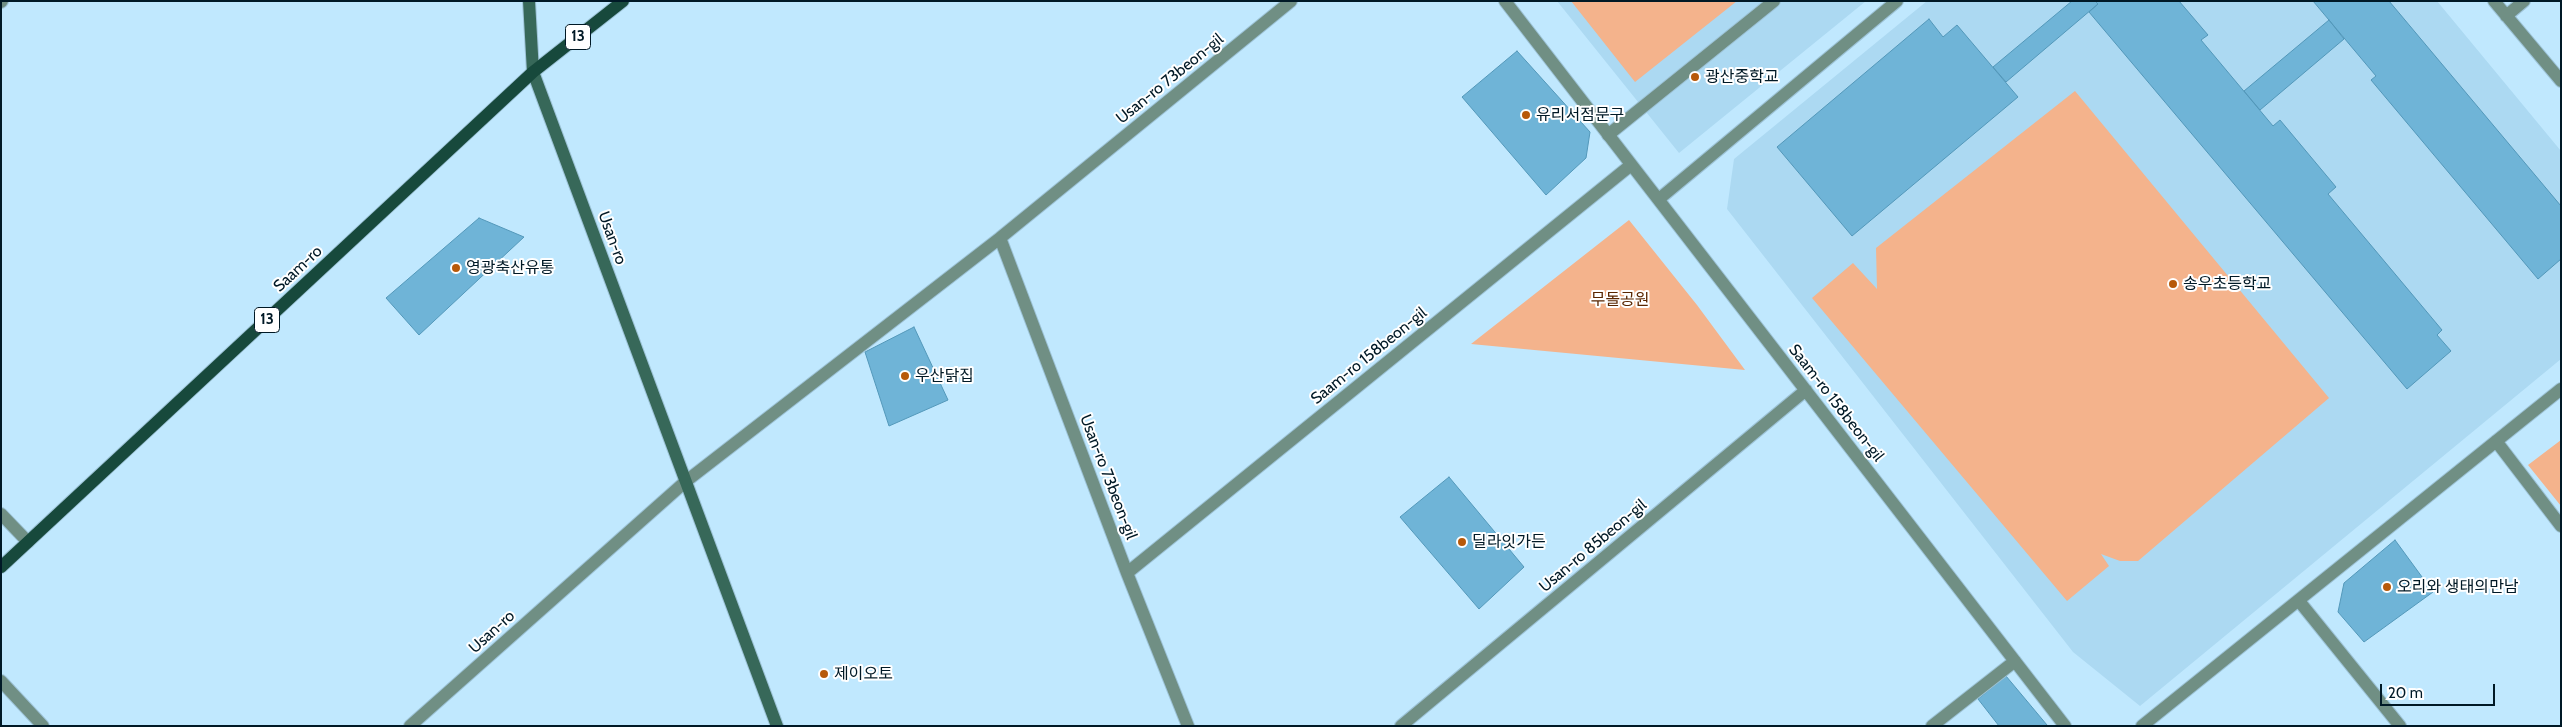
<!DOCTYPE html>
<html>
<head>
<meta charset="utf-8">
<style>
	body { margin:0 }
	#map { position:relative; width:2562px; height:727px; overflow:hidden; background:#c0e8fe; font-family:Cabin,sans-serif }
	canvas { display:block }
	.frame { position:absolute; inset:0; border:2px solid #001926; pointer-events:none }
	.scale { position:absolute; left:2380px; top:684px; width:115px; height:22px; box-sizing:border-box; border:2px solid #001926; border-top:0; padding-left:6px; font-size:15px; line-height:18px; white-space:nowrap; color:#001926; -webkit-text-stroke:4px #fff; paint-order:stroke }
</style>
</head>
<body>
<div id="map">
<canvas width="2562" height="727"></canvas>
<div class="frame"></div>
<div class="scale">20 m</div>
</div>
<script>
const context = document.querySelector('canvas').getContext('2d');
context.lineJoin = 'round';
function paint(path, color) {
  context.fillStyle = color;
  context.fill(path, 'evenodd');
}
function poly(rows) {
  const path = new Path2D();
  for (const r of rows) {
    path.moveTo(r[0], r[1]);
    for (let i = 2; i < r.length; i += 2) path.lineTo(r[i], r[i + 1]);
  }
  return path;
}
function stroke(path, color, width, dash) {
  context.strokeStyle = color;
  context.lineWidth = width;
  context.lineCap = dash ? 'butt' : 'round';
  context.setLineDash(dash || []);
  context.stroke(path);
}
function write(font, color, halo, rows, align = 'center') {
  context.font = font + ' Cabin,"Noto Sans KR",sans-serif';
  context.lineWidth = 4;
  context.setLineDash([]);
  context.textBaseline = 'middle';
  context.strokeStyle = halo;
  context.fillStyle = color;
  for (const [text, x, y, turn = 0] of rows) {
    context.save();
    context.translate(x, y);
    context.rotate((+turn || 0) * Math.PI / 180);
    context.textAlign = isNaN(turn) ? turn : align;
    if (halo) context.strokeText(text, 0, 0);
    context.fillText(text, 0, 0);
    context.restore();
  }
}
const built = poly([
	[1557,1,1866,1,1679,153],
	[1927,1,2437,1,2561,151,2561,359,2140,706,2073,652,1727,209,1734,159]
]);
const green = poly([
	[1571,1,1737,1,1635,82],
	[2075,91,2329,398,2138,561,2120,561,2101,554,2109,566,2067,601,1812,298,1853,263,1877,289,1876,248],
	[1629,220,1697,305,1745,370,1471,344],
	[2561,440,2561,506,2528,465]
]);
const building = poly([
	[2072,1,2095,1,2098,4,2006,82,1993,67,2072,1],
	[2095,1,2179,1,2208,35,2201,40,2273,126,2280,120,2336,187,2328,194,2442,330,2437,335,2451,351,2407,389,2089,12,2098,4,2095,1],
	[2313,1,2389,1,2561,206,2561,259,2538,279,2371,80,2376,76,2313,1],
	[1929,19,1943,37,1957,25,2018,97,1852,236,1777,147,1929,19],
	[2329,20,2344,39,2260,110,2244,91,2329,20],
	[1517,51,1590,132,1586,158,1546,195,1462,97,1517,51],
	[479,218,524,237,419,335,386,298,479,218],
	[914,327,948,400,889,426,865,352,914,327],
	[1449,477,1524,567,1479,609,1400,517,1449,477],
	[2395,540,2433,592,2364,642,2338,612,2344,583,2395,540],
	[2006,676,2047,725,2046,726,1999,726,1978,699,2006,676]
]);
const lane = poly([
	[1608,135,1774,1]
]);
const street = poly([
	[1505,1,2065,726],
	[2494,1,2561,81],
	[1,2,2,1],
	[2506,16,2524,1],
	[1659,199,1897,1],
	[1000,238,1127,573,1188,726],
	[2496,441,2561,526],
	[1,514,28,542],
	[1127,573,1631,165],
	[2299,601,2400,726],
	[1,681,43,726],
	[410,726,685,482,1000,238,1291,1],
	[1401,726,1806,390],
	[1932,726,2015,661],
	[2142,726,2561,389]
]);
const secondary = poly([
	[529,1,533,72,777,726]
]);
const primary = poly([
	[1,567,533,72,623,1]
]);
const markers = [
	[1695,77,5,"#b75909"],
	[1526,115,5,"#b75909"],
	[456,268,5,"#b75909"],
	[2173,284,5,"#b75909"],
	[905,376,5,"#b75909"],
	[1462,542,5,"#b75909"],
	[2387,587,5,"#b75909"],
	[824,674,5,"#b75909"]
];
const shields = [
	[578,37,25],
	[267,320,25]
];
const shieldNames = [
	["13",578,37],
	["13",267,320]
];
const poiNames = [
	["광산중학교",1705,77],
	["유리서점문구",1536,115],
	["영광축산유통",466,268],
	["송우초등학교",2183,284],
	["우산닭집",915,376],
	["딜라잇가든",1472,542],
	["오리와 생태의만남",2397,587],
	["제이오토",834,674]
];
const streetNames = [
	["Usan-ro 73beon-gil",1170,79,-39],
	["Usan-ro",612,238,70],
	["Saam-ro",298,269,-43],
	["Saam-ro 158beon-gil",1369,356,-39],
	["Saam-ro 158beon-gil",1836,403,52],
	["Usan-ro 73beon-gil",1108,477,69],
	["Usan-ro 85beon-gil",1593,546,-40],
	["Usan-ro",492,632,-42]
];
const parkNames = [
	["무돌공원",1620,300]
];
paint(built, '#acd9f2');
paint(green, '#f4b38c');
paint(building, '#6fb4d7');
stroke(building, '#5398ba', 1);
stroke(lane, '#9dc3d7', 14);
stroke(street, '#9dc3d7', 14);
stroke(secondary, '#9dc3d7', 14);
stroke(primary, '#9dc3d7', 14);
stroke(lane, '#708f84', 12);
stroke(street, '#708f84', 12);
stroke(secondary, '#376859', 12);
stroke(primary, '#17493c', 12);
for (const [x, y, r, color] of markers) {
  const dot = new Path2D();
  dot.arc(x, y, r, 0, 2 * Math.PI);
  context.fillStyle = color;
  context.fill(dot);
  stroke(dot, '#fff', 2);
}
for (const [x, y, w] of shields) {
  const box = new Path2D();
  box.roundRect(x - w / 2, y - 12.5, w, 25, 4);
  context.fillStyle = '#fff';
  context.fill(box);
  stroke(box, '#001926', 1);
}
write('bold 15px', '#001926', null, shieldNames);
write('16px', '#001926', '#fff', poiNames, 'left');
write('16px', '#001926', '#fff', streetNames);
write('16px', '#5a2600', '#fff', parkNames);
</script>
</body>
</html>
